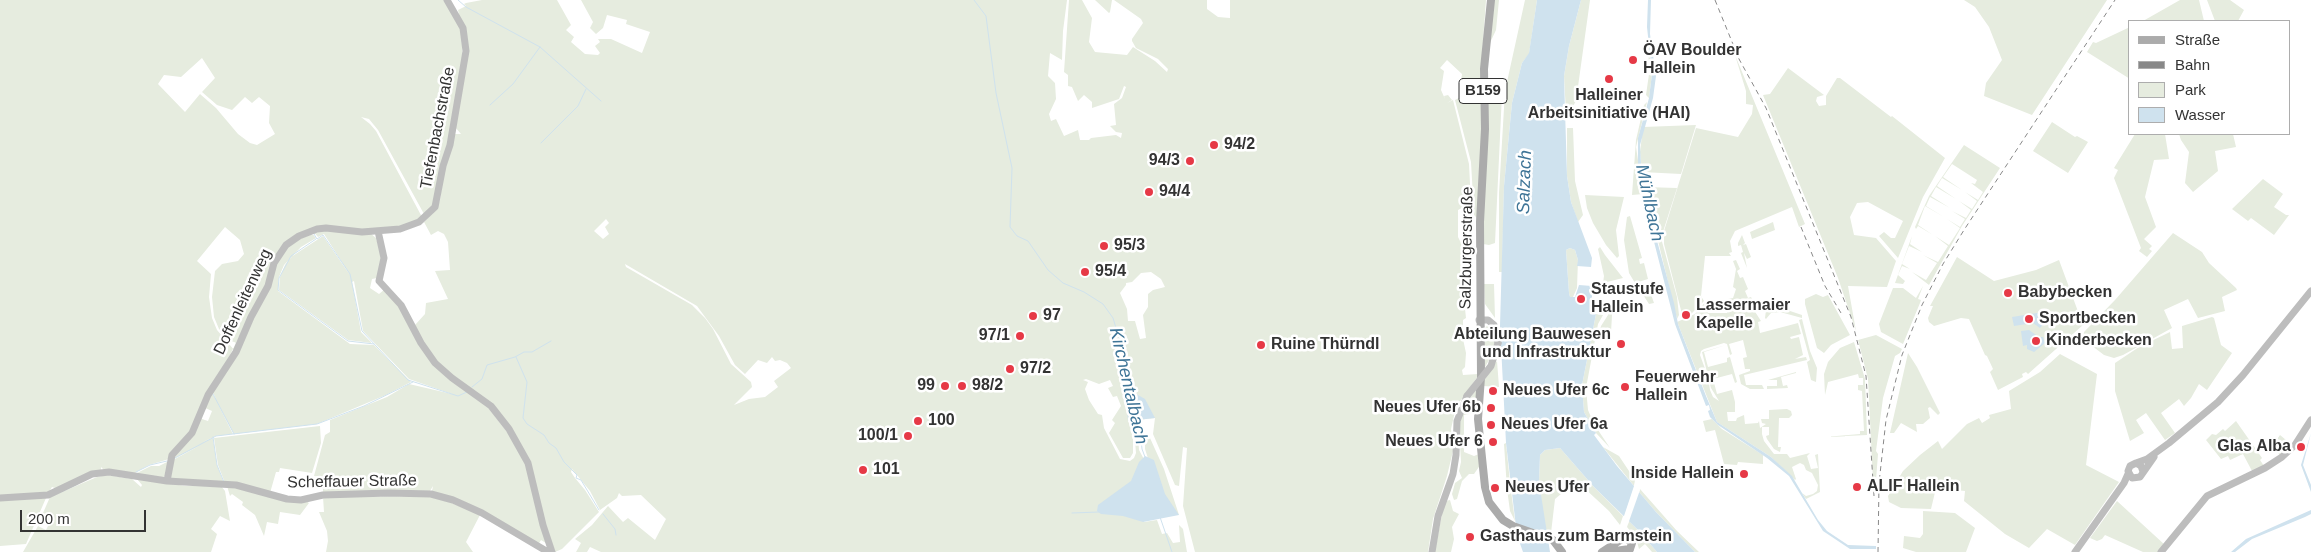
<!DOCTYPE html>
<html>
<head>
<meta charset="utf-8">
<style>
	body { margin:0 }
	#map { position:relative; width:2311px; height:552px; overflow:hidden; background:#fff; font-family:Arial,sans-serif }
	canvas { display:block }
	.legend { position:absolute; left:2128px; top:20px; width:162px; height:115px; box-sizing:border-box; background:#fff; border:1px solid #adadad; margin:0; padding:6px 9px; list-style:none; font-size:15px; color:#333 }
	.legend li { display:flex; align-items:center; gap:10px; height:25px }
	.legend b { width:25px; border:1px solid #adadad }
	.scale { position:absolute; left:20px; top:510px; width:126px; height:22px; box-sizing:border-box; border:2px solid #333; border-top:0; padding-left:6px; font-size:15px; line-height:18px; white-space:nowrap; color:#333; -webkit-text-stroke:4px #fff; paint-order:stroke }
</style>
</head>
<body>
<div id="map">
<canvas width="2311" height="552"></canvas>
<ul class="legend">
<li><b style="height:6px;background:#ababab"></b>Straße</li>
<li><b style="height:6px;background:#888"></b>Bahn</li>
<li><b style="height:14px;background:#e6ecdf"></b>Park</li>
<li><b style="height:14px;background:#cfe2ee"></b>Wasser</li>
</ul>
<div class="scale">200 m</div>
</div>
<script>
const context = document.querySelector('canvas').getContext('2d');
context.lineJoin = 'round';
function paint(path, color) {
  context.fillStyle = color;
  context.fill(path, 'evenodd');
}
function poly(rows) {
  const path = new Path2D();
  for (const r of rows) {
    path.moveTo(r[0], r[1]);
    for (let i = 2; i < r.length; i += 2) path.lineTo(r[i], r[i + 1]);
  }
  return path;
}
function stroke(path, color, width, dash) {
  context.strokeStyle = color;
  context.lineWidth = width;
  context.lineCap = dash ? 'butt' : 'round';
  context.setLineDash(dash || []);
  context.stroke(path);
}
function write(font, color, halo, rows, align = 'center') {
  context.font = font + ' Arial,sans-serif';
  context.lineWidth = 5;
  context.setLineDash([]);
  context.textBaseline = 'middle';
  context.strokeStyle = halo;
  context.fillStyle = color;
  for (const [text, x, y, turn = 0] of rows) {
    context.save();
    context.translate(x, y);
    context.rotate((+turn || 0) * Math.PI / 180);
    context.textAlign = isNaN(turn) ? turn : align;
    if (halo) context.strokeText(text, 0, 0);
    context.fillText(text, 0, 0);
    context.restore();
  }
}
const green = poly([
	[0,0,446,0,461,29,463,61,436,202,424,214,378,130,369,119,361,117,370,124,376,131,422,217,409,225,372,231,331,227,284,245,237,343,231,341,219,329,214,317,212,297,215,271,222,264,238,261,244,254,240,240,225,227,197,261,211,274,209,297,212,318,217,330,235,351,194,426,169,459,149,465,133,474,104,470,101,467,101,470,53,491,55,488,52,487,49,492,0,496],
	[202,58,215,78,202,92,217,105,232,110,245,97,252,103,259,97,270,106,269,123,275,134,257,145,250,143,238,134,216,108,200,94,185,112,158,84,164,75,181,77],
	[482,0,557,0,571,25,566,30,574,37,571,42,585,54,598,55,600,53,595,46,600,42,598,39,611,39,642,53,650,32,626,24,627,20,607,15,603,28,596,34,590,28,593,22,581,0,1067,0,1063,31,1062,60,1050,53,1048,76,1055,83,1056,99,1049,114,1051,121,1056,119,1064,136,1078,130,1080,140,1089,140,1091,138,1116,135,1121,138,1122,133,1116,132,1110,126,1116,125,1114,104,1122,98,1126,87,1124,86,1119,99,1092,108,1092,102,1084,95,1078,101,1072,87,1068,86,1068,75,1064,72,1069,0,1082,0,1092,18,1089,42,1095,52,1127,55,1133,47,1155,61,1167,72,1168,69,1158,59,1136,48,1132,41,1132,39,1143,23,1141,19,1114,0,1207,0,1207,9,1218,17,1230,18,1230,0,1486,0,1481,69,1483,122,1477,218,1474,215,1471,162,1455,100,1459,98,1462,74,1447,60,1440,68,1444,71,1441,90,1445,99,1444,96,1448,95,1452,100,1447,103,1453,100,1469,164,1471,203,1458,210,1458,237,1462,245,1466,247,1467,254,1464,269,1467,283,1464,299,1466,318,1463,320,1463,339,1466,353,1465,367,1462,370,1463,375,1478,374,1478,376,1456,407,1451,429,1453,451,1447,476,1433,519,1428,552,1195,552,1183,506,1187,448,1183,447,1179,486,1175,485,1153,434,1155,418,1128,421,1133,432,1133,453,1130,458,1123,458,1109,433,1115,423,1112,420,1121,406,1117,396,1113,397,1108,388,1113,386,1110,380,1099,384,1086,379,1083,380,1088,382,1085,389,1089,400,1098,414,1102,415,1104,428,1120,459,1130,461,1134,458,1136,453,1135,441,1136,435,1138,436,1139,450,1147,465,1144,522,1157,520,1162,534,1167,533,1173,543,1180,542,1179,525,1183,529,1187,552,601,552,590,547,587,552,576,552,581,543,575,539,592,525,608,506,623,522,628,518,655,540,666,519,641,495,622,496,619,493,617,498,600,510,590,491,572,469,571,472,575,478,585,490,599,512,562,549,555,552,551,544,535,483,505,421,453,377,429,353,415,325,425,314,426,303,448,299,435,271,450,270,448,242,444,234,438,231,431,235,424,222,435,211,440,200,444,170,455,134,461,134,455,127,467,53,458,10,466,6,464,4,466,3],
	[606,219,609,223,605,227,609,234,603,239,594,231],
	[625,264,697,306,719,336,735,365,745,374,758,360,767,363,772,357,775,361,780,360,787,363,791,368,774,381,778,387,765,397,749,399,734,405,752,387,751,382,731,364,713,329,705,318,692,305,626,267],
	[1151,272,1161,279,1165,287,1153,290,1148,294,1148,307,1143,315,1146,338,1140,339,1135,321,1128,321,1127,309,1120,293,1126,285,1126,283,1132,282,1141,273],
	[1095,0,1112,0,1110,12,1109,13],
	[1493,0,1499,0,1496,30,1489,45],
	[1525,0,1537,0,1529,54,1522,63,1512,103,1504,186,1502,272,1499,272,1499,193,1505,91],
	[1581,0,1590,0,1576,101,1572,108,1566,113,1564,76,1569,46],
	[1964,0,2107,0,2032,115,1984,96,1986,83,2002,60,1989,27,1975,7],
	[2180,0,2199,0,2204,21,2143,21],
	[2207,0,2230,0,2244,10,2238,21,2215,21],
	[2130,27,2130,79,2087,52,2093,42,2096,43],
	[1648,39,1652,74,1649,98,1646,95,1649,74],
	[1735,55,1805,224,1799,227,1792,207,1735,231,1730,241,1732,252,1729,253,1731,256,1705,256,1701,296,1704,301,1691,314,1683,318,1664,244,1664,231,1696,128,1738,137,1752,114,1753,105,1746,104,1746,91],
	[1788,68,1824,95,1817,97,1816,101,1819,106,1826,105,1826,96,1837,78,1840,78,1891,117,1892,116,1945,158,1923,197,1898,258,1879,236,1884,232,1891,238,1895,238,1903,221,1868,202,1857,203,1850,217,1854,235,1876,238,1896,261,1887,287,1848,286,1856,331,1838,278,1763,95,1770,94],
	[1490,89,1493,89,1502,94,1495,243,1489,245,1483,244,1482,234,1486,93],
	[1647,102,1636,147,1643,194,1632,195,1636,140,1644,105],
	[2052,122,2075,137,2077,136,2088,142,2068,173,2033,151],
	[1696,125,1681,174,1642,172,1640,152,1643,127],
	[1567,128,1573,128,1575,181,1583,215,1578,222,1571,202,1567,176],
	[2135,134,2165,134,2169,159,2154,160,2145,197,2156,227,2144,239,2152,246,2149,249,2152,251,2147,257,2139,251,2141,248,2114,178,2118,170,2114,168],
	[2179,134,2233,134,2236,147,2215,151,2218,171,2193,192,2185,183,2189,152,2181,140],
	[1964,145,2000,168,1962,226,1929,285,1912,272,1926,280,1937,263,1923,255,1938,262,1948,246,1935,236,1949,245,1960,228,1947,219,1960,227,1965,219,1952,211,1966,218,1971,210,1959,201,1972,209,1977,201,1965,192,1978,200,1983,192,1971,183,1975,184,1977,180,1952,164,1943,177,1962,190,1942,178,1937,186,1956,199,1936,187,1931,196,1950,208,1930,197,1926,206,1944,217,1925,206,1918,225,1933,235,1918,226,1916,229,1915,227,1929,196],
	[2263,179,2283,194,2274,207,2286,215,2289,215,2274,235,2251,218,2248,221,2232,209],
	[1645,187,1677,188,1661,238,1677,297,1679,315,1677,319],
	[1585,195,1624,197,1616,230,1619,256,1617,258,1606,245,1593,223,1587,208],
	[1630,216,1642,258,1639,259,1640,264,1644,263,1648,279,1635,283,1629,273,1624,240,1627,217],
	[1773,222,1775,230,1752,239,1750,232],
	[319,230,370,233,376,238,382,259,377,278,372,279,370,288,379,294,385,289,401,307,426,353,483,401,521,450,549,545,541,540,538,545,432,491,433,486,430,491,323,494,323,477,314,476,325,435,330,432,330,420,387,397,409,384,452,394,409,379,363,331,354,281,352,282,361,332,372,343,348,340,279,290,280,277,285,265,291,257,323,236,350,275,324,234,318,237,313,231],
	[311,232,316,238,301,247,284,265,279,277,278,291,350,344,374,345,411,382,386,395,317,424,234,434,218,404,233,434,216,436,203,442,213,438,217,465,224,483,171,479,171,461,199,446,173,459,199,418,208,421,212,411,203,407,211,392,216,399,212,391,275,265,286,246],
	[2173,233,2202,252,2209,263,2236,288,2237,290,2222,297,2225,311,2198,318,2188,299,2164,310,2172,328,2123,355,2114,358,2104,355,2083,339,2084,332,2115,300],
	[1742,235,1745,243,1743,245,1746,244,1751,257,1747,259,1744,253,1747,268,1741,253,1743,252,1741,245,1738,246,1738,243],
	[1912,236,1910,244,1922,252,1909,246,1902,264,1910,269,1902,266,1898,275,1905,281,1903,284,1895,283],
	[1600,247,1605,255,1623,278,1603,283,1604,276,1598,249],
	[1570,248,1575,250,1578,260,1577,288,1573,297,1570,297,1569,293,1566,250],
	[1957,257,1994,281,2036,270,2059,260,2083,325,2028,374,2026,372,2022,374,2023,377,1998,390,1990,372,1993,369,1987,356,1985,355,1969,319,1961,318,1934,326,1929,322,1928,318,1933,306,1930,306],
	[1736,260,1740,269,1737,271,1740,278,1743,277,1748,289,1745,291,1748,298,1751,297,1755,305,1752,307,1761,321,1758,322,1760,333,1798,323,1801,334,1790,337,1791,339,1799,337,1803,355,1795,359,1806,357,1807,360,1744,375,1746,385,1762,385,1764,389,1750,389,1741,384,1739,375,1750,371,1750,369,1745,369,1743,358,1747,357,1743,340,1729,344,1732,354,1730,355,1727,344,1724,343,1704,349,1701,351,1700,355,1708,377,1710,390,1713,397,1719,401,1711,388,1702,352,1726,345,1704,352,1708,367,1727,362,1727,358,1730,357,1737,382,1735,383,1732,374,1713,379,1717,394,1732,390,1735,402,1735,412,1727,412,1728,421,1736,421,1737,418,1744,415,1745,424,1758,423,1759,421,1760,428,1766,424,1762,423,1761,419,1769,419,1769,410,1787,409,1791,411,1792,415,1789,418,1779,418,1778,447,1781,447,1780,452,1774,449,1767,439,1766,436,1769,435,1769,427,1762,427,1762,434,1764,441,1774,454,1787,454,1790,458,1810,453,1807,456,1811,469,1818,468,1815,455,1818,454,1820,492,1806,499,1802,493,1806,496,1813,494,1817,491,1818,485,1812,473,1806,470,1804,465,1800,463,1792,467,1796,479,1795,480,1771,457,1717,422,1678,324,1677,322,1695,314,1708,299,1708,313,1727,313,1728,299,1733,298,1736,289,1733,287,1736,269,1733,261],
	[1647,283,1654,303,1649,304,1638,287],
	[1484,284,1494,284,1495,318,1485,304],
	[1923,286,1918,299,1921,300,1920,303,1903,344,1881,332,1879,324,1893,288,1903,288,1916,298],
	[1816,294,1823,297,1828,295,1850,335,1831,345,1824,353,1817,348,1805,304,1805,299],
	[1613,299,1611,332,1603,334,1600,331,1601,326,1608,315],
	[1789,307,1790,311,1802,315,1802,318,1780,312,1771,313,1766,319,1765,318,1766,310],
	[1596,314,1603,315,1598,324,1586,388,1588,410,1594,424,1610,448,1596,433,1584,412,1582,385],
	[2212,317,2214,318,2221,345,2232,353,2207,390,2199,384,2191,398,2184,406,2179,399,2161,413,2175,433,2165,440,2146,413,2136,420,2144,433,2130,441,2115,391,2115,363,2139,347,2170,332,2172,349,2183,348,2182,326],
	[1802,319,1810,351,1817,368,1816,382,1811,380,1807,362,1810,360,1799,320],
	[1487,326,1493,332,1495,340,1492,355,1485,367,1484,329],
	[1876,335,1902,349,1900,353,1895,356,1883,398,1876,451,1878,454,1876,480,1873,481,1868,379,1858,340],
	[1854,342,1865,379,1867,435,1825,437,1860,434,1860,431,1864,431,1862,391,1858,390,1858,385,1863,385,1863,378,1859,378,1858,374,1828,382,1825,395,1824,374,1828,362,1840,348],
	[1908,353,1917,367,1940,413,1938,415,1930,407,1928,408,1930,418,1923,424,1916,424,1917,432,1901,423,1894,433,1890,433],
	[2060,354,2097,374,2086,465,2119,482,2075,545,2047,529,2029,548,2005,534,1964,501,1965,491,1936,488,1931,509,1901,508,1889,502,1888,496,1903,471,1920,455,1938,441,1942,449,1967,424,1979,418,1982,423,1990,418,1989,415,2011,409,2009,391,2040,372],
	[1497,361,1499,387,1483,386,1484,379],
	[1796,372,1796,373,1781,377,1783,386,1787,385,1788,388,1767,389,1767,386,1777,386,1777,380,1768,380],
	[1477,388,1475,413,1464,415,1464,452,1474,456,1479,454,1481,464,1474,474,1469,474,1462,481,1457,499,1454,500,1452,494,1455,483,1462,478,1459,471,1461,462,1459,427,1461,417,1466,404],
	[1712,419,1722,429,1763,455,1763,464,1738,462,1737,465,1724,464,1715,430,1706,432,1703,421],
	[2236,421,2262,458,2260,460,2264,466,2252,471,2243,454,2230,460,2228,456,2221,459,2206,440,2212,434,2216,435,2223,429,2225,431],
	[320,426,321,443,312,473,280,468,279,472,276,472,270,493,225,483,218,465,214,438],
	[1145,434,1150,438,1164,469,1179,515,1166,515,1145,449],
	[2280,435,2292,445,2280,456,2273,445],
	[1506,443,1510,483,1515,521,1510,511,1507,489,1504,444],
	[1603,447,1619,456,1635,480,1634,486],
	[1560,448,1594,487,1623,516,1620,525,1609,511,1582,486,1567,489,1555,499,1551,533,1545,531,1539,482,1540,455,1545,450],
	[169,461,165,476,162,478,135,474,151,466,159,466],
	[107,475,132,479,141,487,142,485,137,479,186,486,221,486,225,491,230,521,220,516,211,529,217,534,211,552,23,552,38,526,46,530,50,522,43,518,45,514,43,513,50,497,97,477],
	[227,486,306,501,309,503,300,515,280,512,278,524,267,522,264,536,255,515,242,505,243,502,232,494,230,496],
	[1640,489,1677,531,1699,552,1695,552,1690,547,1656,512,1639,492],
	[435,496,480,515,466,542,473,552,326,552,328,541,327,531,319,512,324,512,323,497],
	[46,498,26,544,0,546,0,500],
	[1450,500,1453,511,1459,514,1452,527,1454,539,1451,552,1435,552,1443,508,1446,501],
	[2117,501,2165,545,2158,552,2143,552,2105,535,2102,539,2097,541,2090,538],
	[1923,511,1955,513,1975,528,1966,552,1916,552,1903,548,1904,536,1920,538,1923,534],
	[1629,521,1639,531,1657,552,1652,552,1645,544,1639,549,1636,538,1627,527]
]);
const water = poly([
	[1537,0,1581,0,1569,46,1564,76,1567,176,1571,202,1592,258,1591,267,1577,266,1578,260,1575,250,1570,248,1566,250,1569,293,1570,297,1575,297,1579,285,1592,286,1592,308,1596,314,1582,385,1584,412,1596,433,1594,435,1617,466,1656,512,1695,552,1657,552,1639,531,1594,487,1560,448,1545,450,1540,455,1539,482,1550,552,1523,552,1517,535,1506,443,1500,326,1504,186,1512,103,1522,63,1529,53],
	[1648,0,1651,0,1650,34,1656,76,1653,98,1640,145,1641,164,1656,237,1674,303,1678,324,1706,396,1717,422,1771,457,1792,476,1818,520,1827,531,1848,545,1876,546,1876,549,1850,549,1823,531,1789,476,1767,458,1718,425,1710,417,1708,411,1710,410,1709,405,1706,406,1675,324,1651,230,1638,171,1638,138,1649,98,1652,74,1647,27],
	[2043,312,2045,322,2040,328,2033,323,2014,326,2012,317],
	[2029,330,2039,337,2043,337,2045,343,2034,352,2027,349,2027,345,2023,346,2021,331],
	[1131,391,1145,399,1155,418,1128,421,1127,408],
	[2311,433,2303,465,2311,485,2311,492,2301,465],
	[1145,456,1154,460,1165,494,1179,515,1143,522,1123,516,1101,514,1097,511,1098,505,1131,481,1139,462],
	[2311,510,2311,514,2305,517,2252,539,2235,552,2231,552,2246,539]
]);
const pier = poly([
	[1635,483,1640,490,1628,524,1623,519]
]);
const stream = poly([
	[458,0,466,7,540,47,601,101],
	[974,0,986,16,996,93,1012,168,1010,227,1017,236,1028,241,1048,270,1063,283,1084,292,1103,304,1113,318,1120,341,1131,391],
	[490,105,513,84,540,47],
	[541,143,578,106,586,89],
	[314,234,317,239,323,235,350,274,362,331,408,380,458,396,467,392],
	[316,239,291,256,279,278,278,290,348,341,374,344],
	[516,357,527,382,523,418,527,424,544,435,549,443,556,448,564,462,577,475,576,478,581,480,599,510],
	[472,387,482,379,487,365,515,357,524,352,532,352,551,341],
	[213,394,234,434],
	[1139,419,1142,449,1145,457],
	[213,437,217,465,224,482],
	[175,458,216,436,317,424,364,406,413,382],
	[136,472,150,465,167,461],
	[61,492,78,484],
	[1072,513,1099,512],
	[603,514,615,529,616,535],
	[1160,517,1172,552]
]);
const secondary = poly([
	[378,231,384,258,379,281,401,305,421,343,435,363,452,378,491,406,509,429,528,463,543,525,552,552],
	[1479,320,1488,320,1494,325,1498,343],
	[2136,463,2147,459,2169,443,2218,402,2243,375,2311,291],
	[2143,472,2141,466,2136,463,2130,466,2128,471,2132,478,2140,477,2154,457],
	[167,481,172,455,192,433,208,395,236,352,251,317,268,286,274,263,286,245,299,236,317,229,326,228,362,232,400,229,419,222,435,207,443,166,450,145,466,51,463,28,447,0],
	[0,498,48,495,92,474,109,472,167,481,236,485,287,499,301,500,323,495,389,493,431,494,453,500,482,513,548,552],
	[1432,552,1438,516,1453,474,1456,455,1457,421,1467,396],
	[2075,552,2124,483,2128,474],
	[2161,552,2207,496,2265,468,2282,457,2295,445,2311,420]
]);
const primary = poly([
	[1491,0,1484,69,1485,129,1480,222,1481,377,1478,419,1485,487,1489,502,1503,520,1513,526,1553,540,1562,552],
	[1602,552,1625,537,1632,543,1630,549],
	[1607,552,1630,549]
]);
const rail = poly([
	[1715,0,1739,59,1766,108,1851,317,1866,376,1874,496],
	[1801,227,1825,286,1841,313],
	[1878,552,1879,483,1886,420,1902,355,1922,305,1943,264,1964,230,2115,0]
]);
const secondaryBridge = poly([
	[1467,396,1491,366,1498,343]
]);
const markers = [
	[1633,60,5,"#e63946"],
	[1609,79,5,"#e63946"],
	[1214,145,5,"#e63946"],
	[1190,161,5,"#e63946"],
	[1149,192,5,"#e63946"],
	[1104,246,5,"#e63946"],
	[1085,272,5,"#e63946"],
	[2008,293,5,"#e63946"],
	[1581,299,5,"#e63946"],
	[1686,315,5,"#e63946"],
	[1033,316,5,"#e63946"],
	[2029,319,5,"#e63946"],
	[1020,336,5,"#e63946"],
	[2036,341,5,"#e63946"],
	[1621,344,5,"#e63946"],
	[1261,345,5,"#e63946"],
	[1010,369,5,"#e63946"],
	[945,386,5,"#e63946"],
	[962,386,5,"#e63946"],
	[1625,387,5,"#e63946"],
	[1493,391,5,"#e63946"],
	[1491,408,5,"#e63946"],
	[918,421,5,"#e63946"],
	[1491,425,5,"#e63946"],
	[908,436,5,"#e63946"],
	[1493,442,5,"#e63946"],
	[2301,447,5,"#e63946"],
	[863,470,5,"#e63946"],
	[1744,474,5,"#e63946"],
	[1857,487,5,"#e63946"],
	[1495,488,5,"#e63946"],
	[1470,537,5,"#e63946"]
];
const shields = [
	[1483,91,48]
];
const shieldNames = [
	["B159",1483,91]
];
const poiNames = [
	["ÖAV Boulder",1643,51],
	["Hallein",1643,69],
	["Halleiner",1609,96,"center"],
	["Arbeitsinitiative (HAI)",1609,114,"center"],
	["94/2",1224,145],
	["94/3",1180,161,"right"],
	["94/4",1159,192],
	["95/3",1114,246],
	["95/4",1095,272],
	["Staustufe",1591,290],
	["Hallein",1591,308],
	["Babybecken",2018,293],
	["Lassermaier",1696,306],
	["Kapelle",1696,324],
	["97",1043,316],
	["Sportbecken",2039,319],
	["Abteilung Bauwesen",1611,335,"right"],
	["und Infrastruktur",1611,353,"right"],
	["97/1",1010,336,"right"],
	["Kinderbecken",2046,341],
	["Ruine Thürndl",1271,345],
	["97/2",1020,369],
	["Feuerwehr",1635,378],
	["Hallein",1635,396],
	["99",935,386,"right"],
	["98/2",972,386],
	["Neues Ufer 6c",1503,391],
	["Neues Ufer 6b",1481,408,"right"],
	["100",928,421],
	["Neues Ufer 6a",1501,425],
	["100/1",898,436,"right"],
	["Neues Ufer 6",1483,442,"right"],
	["Glas Alba",2291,447,"right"],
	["101",873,470],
	["Inside Hallein",1734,474,"right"],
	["ALIF Hallein",1867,487],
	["Neues Ufer",1505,488],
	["Gasthaus zum Barmstein",1480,537]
];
const streetNames = [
	["Tiefenbachstraße",438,128,-79],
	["Salzburgerstraße",1467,248,-89],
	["Doffenleitenweg",243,302,-65],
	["Scheffauer Straße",352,482,-1]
];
const waterNames = [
	["Salzach",1525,182,-88],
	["Mühlbach",1649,203,78],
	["Kirchentalbach",1128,386,77]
];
paint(green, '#e6ecdf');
paint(water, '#cfe2ee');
paint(pier, '#fff');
stroke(stream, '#cfe2ee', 1);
stroke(secondary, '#bdbdbd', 7);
stroke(primary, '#ababab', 8);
stroke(rail, '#888', 1, [5, 4]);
stroke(secondaryBridge, '#bdbdbd', 7);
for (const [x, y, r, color] of markers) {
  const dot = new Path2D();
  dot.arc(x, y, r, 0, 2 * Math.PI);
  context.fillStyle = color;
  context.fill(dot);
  stroke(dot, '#fff', 2);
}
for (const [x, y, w] of shields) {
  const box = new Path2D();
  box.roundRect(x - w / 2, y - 12.5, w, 25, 4);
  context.fillStyle = '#fff';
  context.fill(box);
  stroke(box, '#333', 1);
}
write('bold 15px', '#333', null, shieldNames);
write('bold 16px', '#333', '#fff', poiNames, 'left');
write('16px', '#333', '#fff', streetNames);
write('italic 18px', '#3f7597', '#fff', waterNames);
</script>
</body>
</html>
